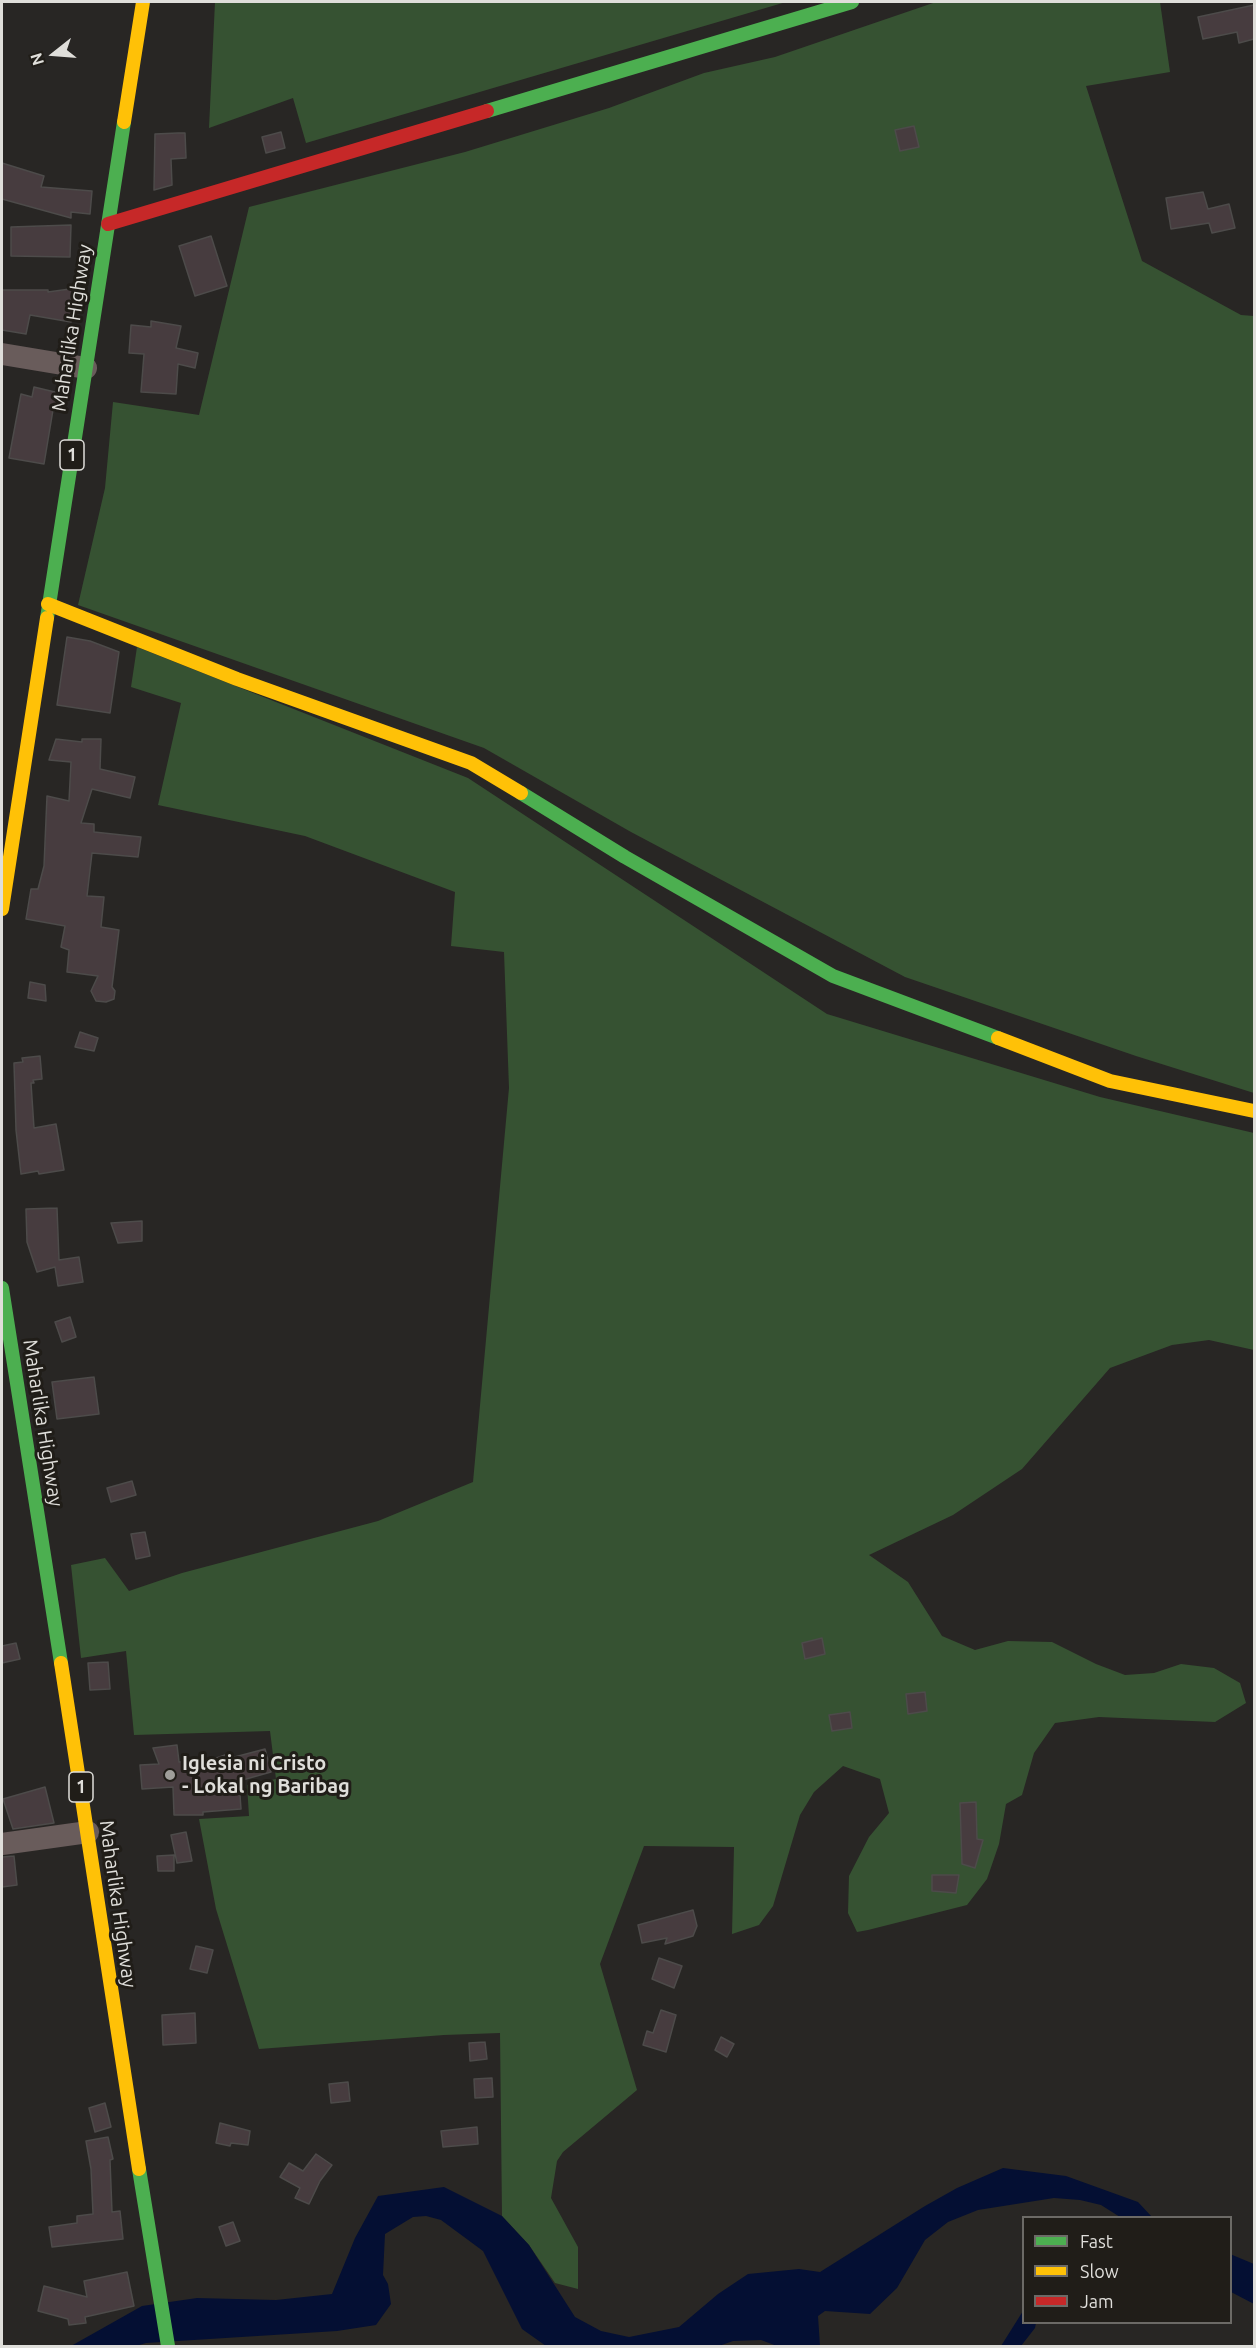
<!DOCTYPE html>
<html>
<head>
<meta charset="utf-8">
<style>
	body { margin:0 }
	#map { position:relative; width:1256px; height:2348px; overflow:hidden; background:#282624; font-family:Ubuntu,sans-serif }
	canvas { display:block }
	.frame { position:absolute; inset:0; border:3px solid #dfdeda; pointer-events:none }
	.legend { position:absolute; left:1022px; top:2216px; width:210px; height:108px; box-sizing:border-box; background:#201d18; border:2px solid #6c6a66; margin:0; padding:8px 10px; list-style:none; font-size:18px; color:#dfdeda }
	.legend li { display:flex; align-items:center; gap:12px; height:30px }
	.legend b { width:30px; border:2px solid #6c6a66 }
	.north { position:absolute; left:24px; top:24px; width:60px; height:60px; -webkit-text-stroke:4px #201d18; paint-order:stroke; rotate:253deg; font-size:16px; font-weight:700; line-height:24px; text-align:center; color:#dfdeda }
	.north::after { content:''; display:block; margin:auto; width:21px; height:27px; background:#dfdeda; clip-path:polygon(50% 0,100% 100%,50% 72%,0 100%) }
</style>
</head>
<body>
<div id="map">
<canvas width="1256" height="2348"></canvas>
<div class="frame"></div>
<ul class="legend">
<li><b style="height:8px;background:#4caf50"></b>Fast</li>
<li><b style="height:8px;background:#ffc107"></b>Slow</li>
<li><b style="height:8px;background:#c62828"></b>Jam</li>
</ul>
<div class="north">N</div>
</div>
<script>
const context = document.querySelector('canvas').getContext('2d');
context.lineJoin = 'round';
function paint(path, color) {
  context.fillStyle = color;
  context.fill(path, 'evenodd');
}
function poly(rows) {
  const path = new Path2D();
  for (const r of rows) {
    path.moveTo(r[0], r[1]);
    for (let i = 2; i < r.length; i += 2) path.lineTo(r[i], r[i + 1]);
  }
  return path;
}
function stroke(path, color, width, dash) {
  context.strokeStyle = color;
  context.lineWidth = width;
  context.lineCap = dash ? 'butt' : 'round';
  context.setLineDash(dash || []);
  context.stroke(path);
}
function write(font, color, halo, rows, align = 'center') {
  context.font = font + ' Ubuntu,sans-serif';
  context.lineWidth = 6;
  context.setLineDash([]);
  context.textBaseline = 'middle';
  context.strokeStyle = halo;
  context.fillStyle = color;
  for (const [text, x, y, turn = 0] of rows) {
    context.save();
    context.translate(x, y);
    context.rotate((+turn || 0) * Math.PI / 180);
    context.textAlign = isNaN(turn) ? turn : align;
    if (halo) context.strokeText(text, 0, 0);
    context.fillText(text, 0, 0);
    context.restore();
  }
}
const green = poly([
	[215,2,786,2,306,143,293,98,209,128],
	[936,2,1160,2,1170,72,1086,86,1142,261,1241,315,1254,316,1254,1093,1136,1056,905,977,631,832,484,748,78,605,105,488,113,402,199,415,249,207,465,152,609,108,704,73,775,57],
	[137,647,468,778,827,1014,1100,1097,1254,1133,1254,1350,1209,1340,1172,1345,1110,1368,1022,1469,953,1515,869,1555,908,1582,942,1636,975,1650,1008,1641,1052,1642,1096,1664,1125,1675,1154,1673,1181,1664,1214,1668,1240,1683,1246,1703,1215,1722,1099,1717,1055,1723,1034,1753,1022,1795,1006,1804,999,1844,987,1879,967,1905,868,1930,857,1932,848,1913,849,1876,869,1837,889,1813,880,1779,843,1766,814,1792,800,1815,773,1906,759,1925,732,1934,734,1847,644,1846,600,1964,637,2090,563,2152,557,2161,551,2198,578,2247,578,2289,555,2283,529,2245,502,2216,500,2033,444,2035,259,2049,216,1909,199,1819,249,1816,247,1785,276,1779,270,1731,134,1735,126,1651,81,1658,71,1565,105,1558,129,1591,182,1573,378,1521,473,1482,509,1088,504,952,451,946,455,892,305,836,158,805,181,703,131,687]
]);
const water = poly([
	[1003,2168,1066,2176,1138,2202,1152,2217,1120,2217,1101,2205,1080,2200,1054,2198,978,2210,948,2222,925,2240,897,2288,870,2314,825,2311,818,2316,820,2346,777,2346,761,2340,733,2341,719,2346,546,2346,522,2329,483,2251,441,2220,426,2216,413,2217,385,2234,383,2275,388,2284,391,2304,376,2325,337,2331,146,2343,136,2346,71,2346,142,2306,197,2298,276,2300,332,2294,355,2238,378,2196,444,2187,502,2216,529,2245,575,2317,601,2331,629,2337,679,2327,718,2294,748,2274,799,2269,820,2272,925,2206,957,2188],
	[1230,2254,1254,2264,1254,2304,1231,2292],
	[1023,2311,1024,2322,1036,2323,1035,2328,1021,2346,1001,2346]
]);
const building = poly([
	[1254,5,1254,39,1239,43,1237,32,1203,39,1198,17,1254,5],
	[914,126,919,147,900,151,895,130,914,126],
	[281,132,285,148,266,153,262,137,281,132],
	[178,133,185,133,186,158,171,159,172,185,154,190,155,134,178,133],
	[2,163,44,176,41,187,92,191,90,214,71,212,71,218,2,199,2,163],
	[1203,192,1208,209,1229,204,1235,228,1212,233,1209,223,1171,229,1166,198,1203,192],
	[71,225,70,257,11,256,11,227,71,225],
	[211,236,227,286,195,296,179,246,211,236],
	[77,288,71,322,30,315,26,334,2,330,2,290,48,290,48,292,77,288],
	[151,321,181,326,176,348,198,353,195,368,178,364,176,394,141,392,144,354,129,353,131,325,151,327,151,321],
	[34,387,59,393,55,411,53,410,44,464,9,458,21,394,32,397,34,387],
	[67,637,90,641,119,652,110,713,57,705,67,637],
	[56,739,82,742,82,739,101,739,100,769,135,777,130,798,92,789,81,823,94,824,94,832,141,837,138,857,92,853,87,896,104,897,101,927,119,930,112,987,115,991,114,999,106,1002,96,1001,91,991,98,976,67,972,69,950,61,947,65,926,26,919,31,889,38,889,44,866,47,796,69,801,71,762,49,760,56,739],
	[30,982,45,985,46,1001,28,998,30,982],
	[80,1032,98,1038,94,1051,75,1047,80,1032],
	[40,1056,42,1079,33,1080,34,1083,31,1083,34,1128,56,1124,64,1170,39,1174,38,1171,21,1174,16,1130,14,1063,23,1062,22,1058,40,1056],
	[57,1208,59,1260,79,1257,83,1282,58,1286,55,1267,37,1272,27,1242,26,1209,57,1208],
	[142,1221,142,1241,118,1243,111,1223,142,1221],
	[70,1317,76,1337,62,1342,55,1322,70,1317],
	[94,1377,99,1414,57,1419,52,1382,94,1377],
	[132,1481,136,1495,111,1502,107,1488,132,1481],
	[145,1532,150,1556,136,1559,131,1534,145,1532],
	[822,1638,825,1654,805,1659,802,1643,822,1638],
	[16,1643,20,1659,2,1663,2,1646,16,1643],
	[108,1662,110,1689,90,1690,88,1663,108,1662],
	[925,1692,927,1711,908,1714,906,1694,925,1692],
	[850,1712,852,1728,832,1731,829,1715,850,1712],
	[177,1745,179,1762,211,1760,225,1755,227,1759,265,1749,271,1772,239,1781,241,1809,203,1812,203,1815,174,1815,173,1787,142,1789,140,1765,159,1764,153,1748,177,1745],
	[45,1787,54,1823,13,1829,3,1799,45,1787],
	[976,1802,977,1839,983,1840,975,1868,962,1864,960,1803,976,1802],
	[186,1832,192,1861,177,1863,171,1835,186,1832],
	[174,1855,174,1871,158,1871,157,1856,174,1855],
	[14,1856,17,1885,2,1887,2,1857,14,1856],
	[932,1875,959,1875,956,1893,932,1891,932,1875],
	[693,1910,697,1926,693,1936,665,1944,667,1938,642,1943,638,1925,693,1910],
	[196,1946,213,1950,207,1973,190,1969,196,1946],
	[659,1958,682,1966,674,1988,652,1979,659,1958],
	[661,2010,676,2015,666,2052,643,2045,647,2031,653,2033,661,2010],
	[195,2013,196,2043,163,2045,162,2015,195,2013],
	[721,2037,734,2044,727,2057,715,2050,721,2037],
	[485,2042,487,2059,470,2061,469,2043,485,2042],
	[492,2078,493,2097,475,2098,474,2079,492,2078],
	[348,2082,350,2101,331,2103,329,2084,348,2082],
	[105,2103,111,2127,95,2132,89,2108,105,2103],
	[220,2123,250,2131,248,2145,231,2143,230,2146,216,2143,220,2123],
	[477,2127,478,2144,443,2147,441,2131,477,2127],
	[108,2137,113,2159,110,2160,112,2212,120,2211,123,2239,52,2247,49,2227,77,2223,77,2216,93,2214,91,2169,86,2141,108,2137],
	[316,2154,332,2165,320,2181,309,2204,295,2198,300,2188,280,2177,289,2163,303,2171,316,2154],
	[233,2222,240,2241,226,2246,219,2227,233,2222],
	[127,2272,134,2306,85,2317,86,2323,69,2325,68,2319,38,2311,44,2286,87,2297,84,2281,127,2272]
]);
const street = poly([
	[2,354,86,368],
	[2,1844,88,1832]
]);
const fast = poly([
	[487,111,852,2],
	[47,618,124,122],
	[521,793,625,857,833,976,998,1038],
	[2,1288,61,1663],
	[139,2169,168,2346]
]);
const slow = poly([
	[124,122,143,2],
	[48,604,237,679,471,763,521,793],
	[2,909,47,618],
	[998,1038,1110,1081,1254,1111],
	[61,1663,139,2169]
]);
const jam = poly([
	[108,224,487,111]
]);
const markers = [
	[170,1775,6,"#9f9e9a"]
];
const shields = [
	[72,455,24],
	[81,1787,24]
];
const shieldNames = [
	["1",72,455],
	["1",81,1787]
];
const streetNames = [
	["Maharlika Highway",72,328,-81],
	["Maharlika Highway",43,1423,81],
	["Maharlika Highway",118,1904,82]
];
const poiNames = [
	["Iglesia ni Cristo",182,1763],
	["- Lokal ng Baribag",182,1786]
];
paint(green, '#365232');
paint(water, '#040f33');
paint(building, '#473c3f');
stroke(building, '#4d4b4a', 1.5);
stroke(street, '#695c5b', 22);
stroke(fast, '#4caf50', 14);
stroke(slow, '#ffc107', 14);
stroke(jam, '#c62828', 14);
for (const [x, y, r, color] of markers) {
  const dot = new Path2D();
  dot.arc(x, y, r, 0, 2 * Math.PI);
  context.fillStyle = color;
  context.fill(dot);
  stroke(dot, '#201d18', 2);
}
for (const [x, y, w] of shields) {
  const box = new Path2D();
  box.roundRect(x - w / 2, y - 15, w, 30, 4.5);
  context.fillStyle = '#201d18';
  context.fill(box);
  stroke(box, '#dfdeda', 1.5);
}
write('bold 18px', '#dfdeda', null, shieldNames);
write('20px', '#dfdeda', '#201d18', streetNames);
write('bold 20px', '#dfdeda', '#201d18', poiNames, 'left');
</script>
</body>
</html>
